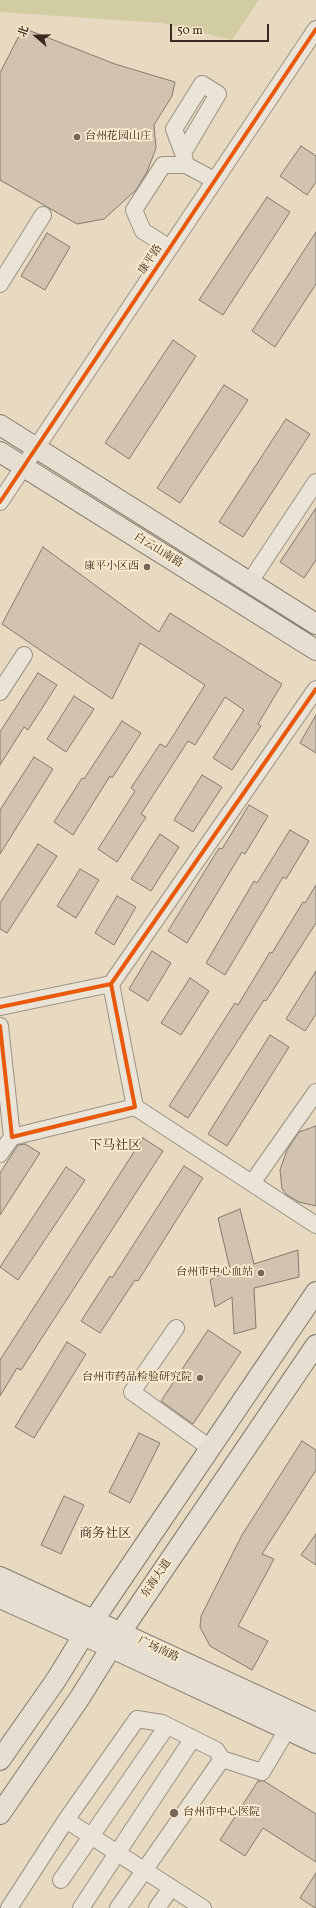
<!DOCTYPE html>
<html>
<head>
<meta charset="utf-8">
<style>
	body { margin:0 }
	#map { position:relative; width:316px; height:1908px; overflow:hidden; background:#e7dac1; font-family:Vollkorn,"Noto Serif SC",serif }
	canvas { display:block }
	.north { position:absolute; left:16px; top:16px; width:40px; height:40px; -webkit-text-stroke:3px #f9eacd; paint-order:stroke; rotate:290deg; font-size:11px; font-weight:700; line-height:16px; text-align:center; color:#3a2821 }
	.north::after { content:''; display:block; margin:auto; width:14px; height:18px; background:#3a2821; clip-path:polygon(50% 0,100% 100%,50% 72%,0 100%) }
	.scale { position:absolute; left:170px; top:24px; width:99px; height:18px; box-sizing:border-box; border:2px solid #3a2821; border-top:0; padding-left:5px; font-size:12px; line-height:14px; white-space:nowrap; color:#3a2821; -webkit-text-stroke:3px #f9eacd; paint-order:stroke }
</style>
</head>
<body>
<div id="map">
<canvas width="316" height="1908"></canvas>
<div class="north">北</div>
<div class="scale">50 m</div>
</div>
<script>
const context = document.querySelector('canvas').getContext('2d');
context.lineJoin = 'round';
function paint(path, color) {
  context.fillStyle = color;
  context.fill(path, 'evenodd');
}
function poly(rows) {
  const path = new Path2D();
  for (const r of rows) {
    path.moveTo(r[0], r[1]);
    for (let i = 2; i < r.length; i += 2) path.lineTo(r[i], r[i + 1]);
  }
  return path;
}
function stroke(path, color, width, dash) {
  context.strokeStyle = color;
  context.lineWidth = width;
  context.lineCap = dash ? 'butt' : 'round';
  context.setLineDash(dash || []);
  context.stroke(path);
}
function write(font, color, halo, rows, align = 'center') {
  context.font = font + ' Vollkorn,"Noto Serif SC",serif';
  context.lineWidth = 4;
  context.setLineDash([]);
  context.textBaseline = 'middle';
  context.strokeStyle = halo;
  context.fillStyle = color;
  for (const [text, x, y, turn = 0] of rows) {
    context.save();
    context.translate(x, y);
    context.rotate((+turn || 0) * Math.PI / 180);
    context.textAlign = isNaN(turn) ? turn : align;
    if (halo) context.strokeText(text, 0, 0);
    context.fillText(text, 0, 0);
    context.restore();
  }
}
const green = poly([
	[0,0,259,0,232,40,162,23,0,12]
]);
const building = poly([
	[23,28,115,64,175,82,172,96,154,125,156,148,147,172,136,190,104,219,77,224,0,180,0,73,23,28],
	[301,146,316,156,316,182,307,195,280,176,301,146],
	[267,197,290,212,223,315,199,300,267,197],
	[316,232,316,284,275,347,252,331,316,232],
	[47,233,70,247,45,290,21,276,47,233],
	[173,340,196,356,129,459,105,443,173,340],
	[224,385,248,400,180,503,157,488,224,385],
	[286,419,310,434,243,537,219,522,286,419],
	[316,508,316,560,304,578,280,562,316,508],
	[43,547,159,632,170,613,282,684,258,724,261,726,232,770,213,758,244,710,225,697,195,745,188,741,141,814,146,817,117,862,98,849,135,791,131,788,160,744,166,747,205,685,140,643,112,699,2,624,43,547],
	[38,673,57,685,28,730,24,727,0,765,0,732,38,673],
	[74,696,94,709,66,752,47,739,74,696],
	[316,715,316,753,300,743,316,715],
	[122,721,141,733,112,778,110,776,73,835,54,822,82,778,84,779,122,721],
	[34,757,53,769,0,854,0,810,34,757],
	[202,775,222,787,193,832,174,820,202,775],
	[249,805,268,816,245,854,242,852,187,943,168,931,219,848,222,849,249,805],
	[290,830,309,841,286,879,283,877,225,975,206,963,254,881,257,883,290,830],
	[160,834,179,847,151,891,131,879,160,834],
	[38,844,57,856,7,933,0,929,0,903,38,844],
	[80,869,99,880,76,918,57,906,80,869],
	[316,885,316,923,266,1001,264,1000,188,1118,169,1106,235,1003,238,1005,270,952,272,953,303,902,305,903,316,885],
	[117,896,136,907,114,945,95,933,117,896],
	[152,951,171,963,148,1001,129,989,152,951],
	[316,971,316,1014,305,1031,286,1019,316,971],
	[190,978,209,991,181,1035,161,1023,190,978],
	[270,1035,289,1047,227,1146,208,1134,270,1035],
	[316,1126,316,1206,299,1202,287,1195,282,1189,280,1170,287,1150,299,1132,316,1126],
	[143,1138,163,1151,21,1370,17,1368,0,1396,0,1360,143,1138],
	[25,1144,40,1153,0,1215,0,1173,18,1145,25,1144],
	[184,1166,203,1178,138,1281,135,1280,100,1333,81,1321,110,1276,112,1278,184,1166],
	[66,1167,85,1180,18,1280,0,1267,66,1167],
	[240,1209,254,1264,298,1250,299,1277,254,1288,256,1328,234,1334,232,1297,215,1307,210,1280,230,1269,218,1218,240,1209],
	[208,1330,241,1352,193,1424,161,1401,208,1330],
	[67,1342,86,1354,34,1438,15,1427,67,1342],
	[139,1433,160,1443,130,1503,109,1492,139,1433],
	[302,1441,316,1450,316,1470,262,1554,274,1559,238,1626,268,1641,252,1670,210,1646,200,1627,201,1616,242,1535,302,1441],
	[64,1496,84,1505,61,1554,41,1545,64,1496],
	[316,1534,316,1565,301,1555,316,1534],
	[258,1781,264,1781,316,1814,316,1862,263,1828,245,1856,220,1840,258,1781],
	[316,1873,316,1908,315,1908,300,1898,316,1873]
]);
const minor = poly([
	[183,153,174,129,202,84,218,94,183,153,186,165],
	[170,248,143,231,134,210,163,165,186,165,214,180],
	[0,284,43,215],
	[0,502,316,29],
	[249,583,316,482],
	[0,692,24,655],
	[111,984,316,689],
	[0,1007,111,984,135,1107,12,1137,0,1026],
	[135,1107,316,1225],
	[0,1154,12,1137],
	[252,1183,316,1092],
	[176,1328,132,1392,210,1448],
	[66,1820,203,1908],
	[61,1880,167,1726],
	[9,1908,66,1820,137,1719,162,1723,216,1750,222,1759,262,1772,287,1730],
	[81,1908,193,1738],
	[118,1908,222,1759],
	[157,1908,171,1888]
]);
const major = poly([
	[0,425,316,624],
	[0,452,316,650],
	[0,1577,316,1723],
	[0,1598,112,1648,316,1743],
	[0,1760,56,1680,83,1636,316,1292],
	[0,1814,79,1699,121,1632,316,1345]
]);
const cycleway = poly([
	[0,502,316,29],
	[111,984,316,689],
	[0,1007,111,984,135,1107,12,1137,0,1026]
]);
const markers = [
	[77,137,4,"#776659"],
	[147,567,4,"#776659"],
	[261,1273,4,"#776659"],
	[200,1378,4,"#776659"],
	[174,1813,5,"#776659"]
];
const poiNames = [
	["台州花园山庄",85,137,"left"],
	["康平小区西",139,567],
	["台州市中心血站",253,1273],
	["台州市药品检验研究院",192,1378],
	["台州市中心医院",183,1813,"left"]
];
const streetNames = [
	["康平路",151,260,-56],
	["白云山南路",158,551,32],
	["东海大道",157,1579,-56],
	["广场南路",158,1650,25]
];
const quarterNames = [
	["下马社区",115,1147],
	["商务社区",105,1535]
];
paint(green, '#d2cca2');
paint(building, '#d2c2b0');
stroke(building, '#837a6d', 1);
stroke(minor, '#9b9283', 18);
stroke(major, '#837a6d', 22);
stroke(minor, '#eae3d7', 16);
stroke(major, '#e6dfd1', 20);
stroke(cycleway, '#e8590c', 4);
for (const [x, y, r, color] of markers) {
  const dot = new Path2D();
  dot.arc(x, y, r, 0, 2 * Math.PI);
  context.fillStyle = color;
  context.fill(dot);
  stroke(dot, '#f9eacd', 1.5);
}
write('11px', '#3a2821', '#f9eacd', poiNames, 'right');
write('11px', '#3a2821', '#f9eacd', streetNames);
write('13px', '#3a2821', '#f9eacd', quarterNames);
</script>
</body>
</html>
